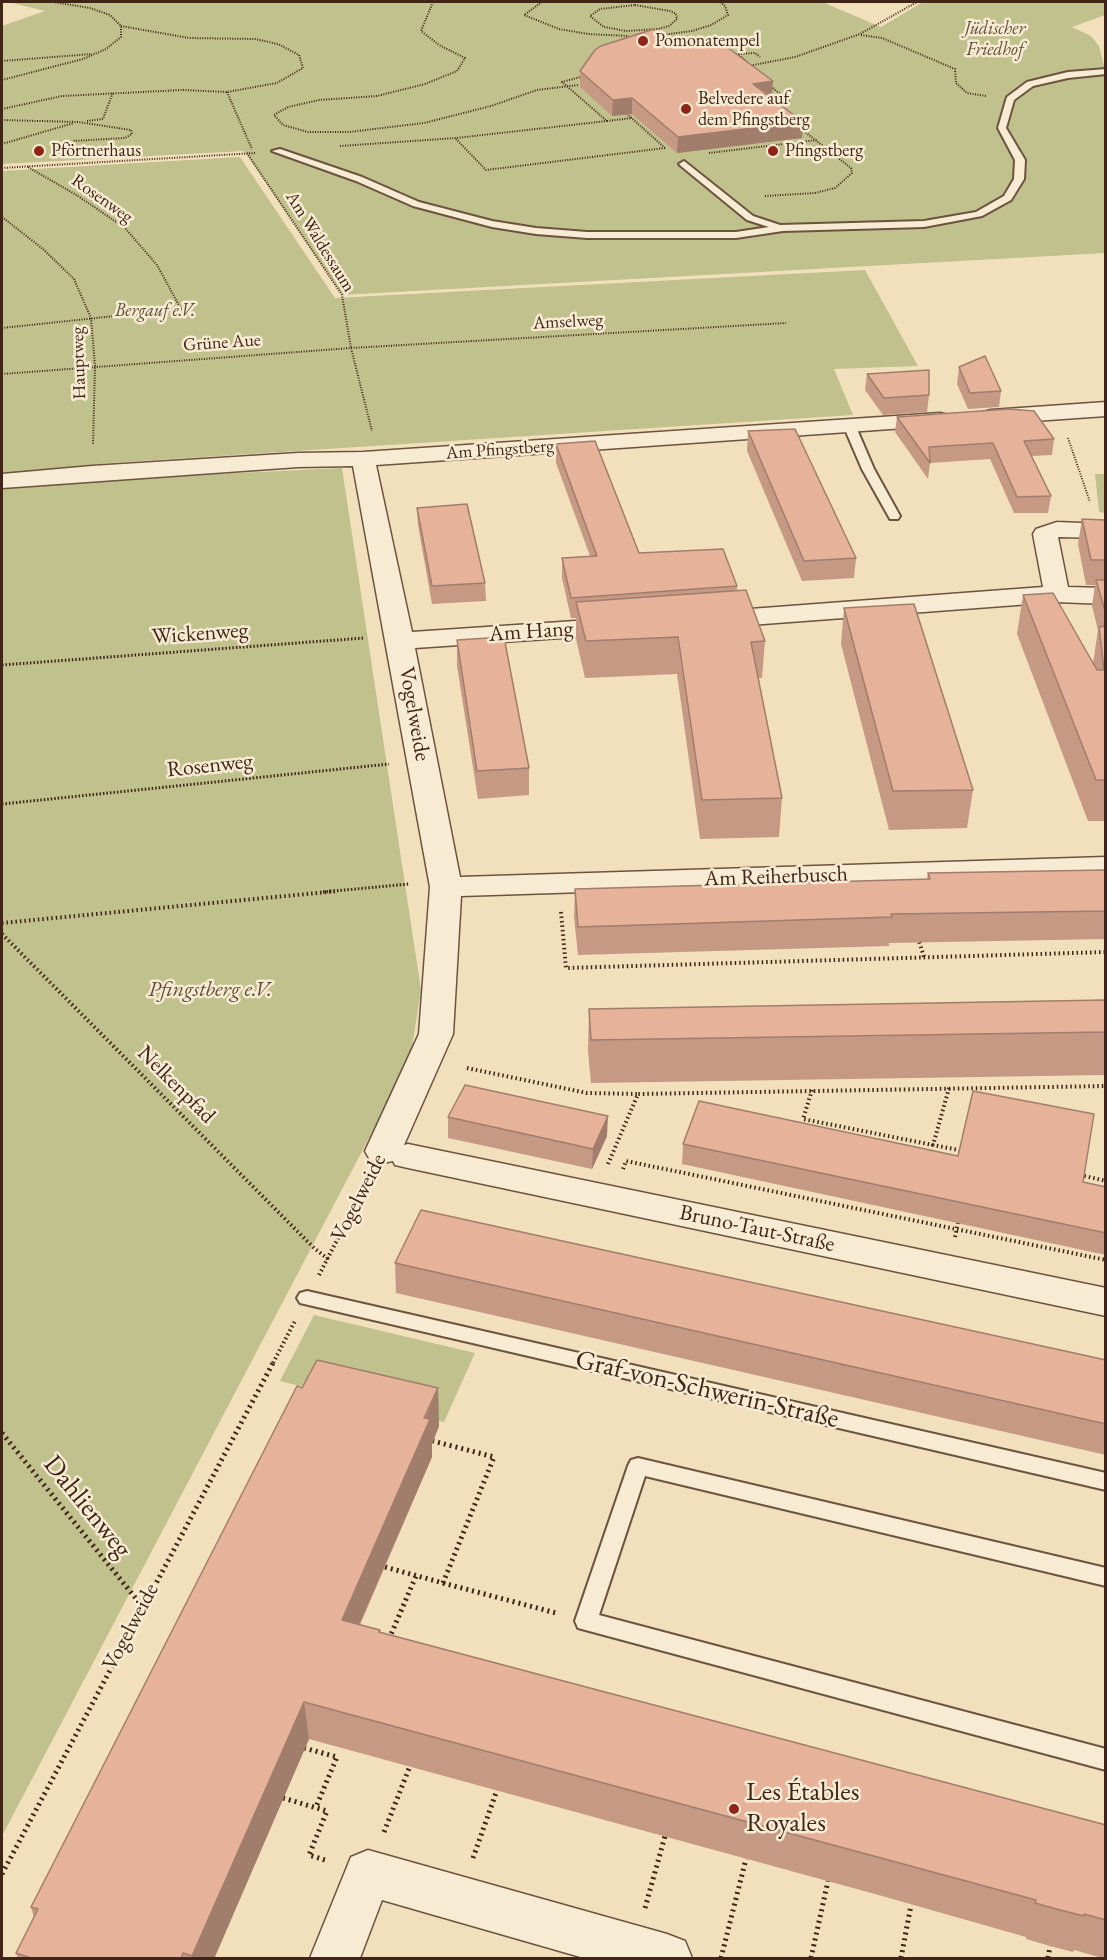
<!DOCTYPE html>
<html>
<head>
<meta charset="utf-8">
<style>
	body { margin:0 }
	#map { position:relative; width:1107px; height:1960px; overflow:hidden; background:#f2e0bc; font-family:"EB Garamond",serif }
	canvas { display:block }
	.frame { position:absolute; inset:0; border:3px solid #402417; pointer-events:none }
</style>
</head>
<body>
<div id="map">
<canvas width="1107" height="1960"></canvas>
<div class="frame"></div>
</div>
<script>
const context = document.querySelector('canvas').getContext('2d');
context.lineJoin = 'round';
function paint(path, color) {
  context.fillStyle = color;
  context.fill(path, 'evenodd');
}
function poly(rows) {
  const path = new Path2D();
  for (const r of rows) {
    path.moveTo(r[0], r[1]);
    for (let i = 2; i < r.length; i += 2) path.lineTo(r[i], r[i + 1]);
  }
  return path;
}
function stroke(path, color, width, dash) {
  context.strokeStyle = color;
  context.lineWidth = width;
  context.lineCap = dash ? 'butt' : 'round';
  context.setLineDash(dash || []);
  context.stroke(path);
}
function write(font, color, halo, rows, align = 'center') {
  context.font = font + ' "EB Garamond",serif';
  context.lineWidth = 5;
  context.setLineDash([]);
  context.textBaseline = 'middle';
  context.strokeStyle = halo;
  context.fillStyle = color;
  for (const [text, x, y, turn = 0] of rows) {
    context.save();
    context.translate(x, y);
    context.rotate((+turn || 0) * Math.PI / 180);
    context.textAlign = isNaN(turn) ? turn : align;
    if (halo) context.strokeText(text, 0, 0);
    context.fillText(text, 0, 0);
    context.restore();
  }
}
const green = poly([
	[8,2,822,2,881,27,923,2,1105,2,1105,15,1072,27,1091,36,1099,46,1105,70,1105,253,342,295,244,151,2,164,2,26,45,11],
	[240,157,335,298,865,270,918,366,834,369,853,415,110,463,2,474,2,171],
	[342,468,421,990,410,1060,2,1836,2,489,93,480],
	[1095,474,1105,474,1105,513,1099,512],
	[314,1315,475,1353,444,1422,280,1381]
]);
const pathFar3 = poly([
	[433,2,421,31,439,45,465,58,457,71,425,84,377,96,319,100,288,107,274,115,283,125,308,132,349,132,424,123,491,106,537,90,578,85],
	[542,2,524,15,559,29,588,34,629,36],
	[635,5,670,11,676,14,677,19,669,26,658,29,626,31,604,27,590,16,600,9,635,5],
	[861,35,882,38,955,69,956,83,967,93,986,96],
	[654,36,692,31,711,25,728,15,725,6,720,2],
	[2,61,92,54],
	[746,66,748,63,738,54,755,53,760,57],
	[748,66,795,57,860,34,917,2],
	[2,80,83,59,106,49,121,37,121,26,110,15,90,8,53,2],
	[769,85,790,102,776,103],
	[227,92,252,149],
	[2,109,62,96,183,90,227,92,277,83,303,68,299,55,278,44,255,39,189,38,121,26],
	[627,114,665,148],
	[2,120,78,122,131,130,132,134,125,138,72,141],
	[87,121,103,119,113,92],
	[607,121,632,118],
	[456,139,486,170,665,148],
	[2,144,74,123],
	[340,146,456,138,607,121,562,82,584,76],
	[247,153,342,295,351,348,372,431],
	[709,153,817,140],
	[2,168,255,153],
	[765,196,815,193,835,188,852,173,851,168,800,128],
	[2,217,43,249,74,279,91,318,95,366,93,445],
	[2,328,181,309,157,265,125,228,78,196,28,167],
	[2,374,351,348,786,323],
	[1068,438,1090,502]
]);
const pathFar2 = poly([
	[2,665,364,638],
	[2,804,389,764],
	[323,892,409,884]
]);
const pathFar1 = poly([
	[561,912,566,968,1106,952],
	[2,923,338,891],
	[2,934,314,1248,328,1259],
	[918,938,924,957],
	[467,1068,587,1093,638,1094],
	[949,1088,933,1145,964,1151],
	[812,1090,803,1119,933,1145],
	[608,1164,638,1094,1106,1086],
	[623,1169,626,1161,1106,1260],
	[1080,1175,1106,1181],
	[955,1237,959,1218],
	[319,1275,368,1180],
	[273,1363,295,1321]
]);
const path = poly([
	[2,1433,142,1606],
	[385,1567,443,1583,494,1457,433,1441],
	[443,1583,556,1613],
	[389,1639,416,1576],
	[304,1748,337,1757,316,1807],
	[283,1798,327,1811,309,1855,328,1861],
	[384,1832,410,1766],
	[473,1858,497,1790],
	[2,1874,274,1361],
	[645,1908,665,1836],
	[721,1958,746,1859],
	[811,1958,828,1881],
	[901,1958,911,1905],
	[1048,1958,1050,1946]
]);
const lane = poly([
	[1106,69,1106,74,1068,78,1033,86,1014,100,1006,128,1025,160,1024,179,1011,200,982,216,924,227,783,231,736,238,587,238,536,234,492,227,413,206,356,181,272,151,280,149,362,177,419,202,492,221,536,228,587,232,736,232,769,227,747,220,681,166,679,164,684,161,753,216,780,225,924,221,976,212,1004,196,1014,179,1015,160,998,128,1007,97,1027,82,1068,72,1106,69],
	[850,424,856,427,874,469,900,516,898,519,890,519,862,469,844,427,850,424],
	[307,1291,1106,1473,1106,1490,300,1303,297,1298,300,1293,307,1291],
	[638,1458,1106,1568,1106,1586,645,1476,599,1615,1106,1749,1106,1770,578,1628,575,1621,628,1466,631,1460,638,1458]
]);
const street = poly([
	[1106,402,1106,416,991,424,983,422,980,417,983,412,991,410,1106,402],
	[940,413,948,415,951,420,948,425,376,465,412,632,620,618,629,620,633,626,629,632,620,634,415,648,460,877,1106,857,1106,875,461,896,453,1034,404,1145,408,1144,1106,1288,1106,1316,408,1168,395,1165,393,1161,383,1163,370,1160,365,1151,419,1034,430,887,353,466,298,467,2,488,2,474,92,466,298,453,363,452,940,413],
	[1057,522,1106,524,1106,538,1058,537,1068,587,1106,588,1106,604,1057,602,710,628,701,626,697,620,701,614,710,612,1043,587,1033,534,1036,529,1057,522],
	[368,1850,667,1934,685,1941,692,1958,584,1958,382,1900,360,1958,310,1958,351,1857,368,1850]
]);
const wall = poly([
	[658,39,771,97,803,122,802,138,677,153,632,114,612,116,580,87,580,71],
	[959,367,1001,391,999,407,968,409,957,384],
	[867,374,929,395,927,412,883,415,865,390],
	[897,417,1054,439,1052,455,1032,456,1051,496,1048,513,1014,513,990,459,930,463,928,479,895,432],
	[748,431,856,558,854,578,802,581,747,451],
	[556,444,639,553,737,586,737,591,765,641,762,678,758,678,782,798,779,837,700,839,677,674,585,678,576,639,576,618,571,618,562,578,562,558,590,556,556,463],
	[417,508,485,583,486,601,432,604,418,525],
	[1082,519,1106,520,1106,821,1088,821,1017,634,1023,595,1093,663,1098,630,1092,606,1095,585,1086,585,1078,544],
	[844,608,973,790,967,828,889,830,841,644],
	[457,640,529,768,529,795,478,799,457,666],
	[1106,870,1106,939,889,943,889,946,578,955,574,917,575,889,927,879,928,873],
	[1106,1000,1106,1075,591,1083,588,1051,589,1009],
	[448,1117,607,1136,592,1169,448,1138],
	[683,1144,958,1156,1106,1187,1106,1255,682,1164],
	[395,1263,1106,1360,1106,1455,396,1293],
	[302,1388,438,1388,439,1426,432,1444,432,1457,360,1625,380,1630,380,1632,1106,1825,1106,1959,1074,1950,1073,1952,1050,1946,1026,1939,1026,1937,875,1894,309,1739,214,1959,18,1959,16,1953,34,1918,31,1907]
]);
const shadedWall = poly([
	[773,81,772,97,753,84],
	[632,98,632,114,612,116,613,100],
	[803,122,802,138,677,153,678,137],
	[608,1116,607,1136,592,1169,593,1149],
	[438,1388,439,1426,432,1444,432,1457,345,1657,342,1620],
	[304,1702,309,1739,214,1959,192,1959,192,1956]
]);
const building = poly([
	[654,29,658,39,688,45,720,42,773,81,753,84,803,122,678,137,632,98,613,100,580,71,595,50,601,46,654,29],
	[985,356,1001,391,970,393,959,367,985,356],
	[929,370,929,395,884,398,867,374,929,370],
	[1009,409,1034,411,1054,439,1024,441,1051,496,1017,497,993,443,929,447,930,463,897,417,1009,409],
	[795,429,856,558,804,561,748,431,795,429],
	[595,441,639,553,723,549,737,586,571,598,562,558,597,556,556,444,595,441],
	[467,504,485,583,432,586,417,508,467,504],
	[1082,519,1106,520,1106,560,1091,560,1082,519],
	[1096,580,1106,580,1106,614,1096,580],
	[746,590,765,641,751,642,782,798,702,800,678,637,586,641,576,602,746,590],
	[1053,593,1097,670,1104,670,1099,627,1106,626,1106,780,1096,780,1023,595,1053,593],
	[914,604,973,790,893,791,844,608,914,604],
	[504,637,529,768,477,771,457,640,504,637],
	[1106,870,1106,911,891,914,892,917,578,927,575,889,930,879,928,873,1106,870],
	[1106,1000,1106,1032,591,1040,589,1009,1106,1000],
	[465,1085,608,1116,593,1149,448,1117,465,1085],
	[973,1091,1094,1114,1083,1182,1106,1187,1106,1233,683,1144,699,1101,958,1156,973,1091],
	[421,1210,1106,1360,1106,1424,395,1263,421,1210],
	[317,1360,438,1388,424,1418,430,1419,342,1620,380,1630,379,1632,1106,1825,1106,1920,1084,1914,1084,1916,1060,1910,1035,1903,1036,1900,881,1858,304,1702,192,1956,183,1953,181,1959,34,1959,16,1953,38,1909,31,1907,297,1386,302,1388,317,1360]
]);
const markers = [
	[643,41,6,"#8f2418"],
	[686,109,6,"#8f2418"],
	[39,151,6,"#8f2418"],
	[773,151,6,"#8f2418"],
	[734,1809,6,"#8f2418"]
];
const farParknames = [
	["Jüdischer",995,29],
	["Friedhof",995,50],
	["Bergauf e.V.",155,311]
];
const farPoinames = [
	["Pomonatempel",655,41],
	["Belvedere auf",698,99],
	["dem Pfingstberg",698,120],
	["Pförtnerhaus",51,151],
	["Pfingstberg",785,151]
];
const farStreetnames = [
	["Rosenweg",102,199,35],
	["Am Waldessaum",320,242,58],
	["Amselweg",568,322,-3],
	["Grüne Aue",222,343,-4],
	["Hauptweg",79,363,-92],
	["Am Pfingstberg",500,450,-4]
];
const streetNames = [
	["Am Hang",531,632,-4],
	["Wickenweg",200,634,-4],
	["Vogelweide",414,714,80],
	["Rosenweg",210,766,-6],
	["Am Reiherbusch",776,877,-2],
	["Nelkenpfad",176,1085,45],
	["Vogelweide",359,1198,-63],
	["Bruno-Taut-Straße",757,1229,12],
	["Vogelweide",131,1627,-62]
];
const parkNames = [
	["Pfingstberg e.V.",210,990]
];
const nearStreetnames = [
	["Graf-von-Schwerin-Straße",707,1390,13],
	["Dahlienweg",87,1507,51]
];
const nearPoinames = [
	["Les Étables",746,1793],
	["Royales",746,1824]
];
paint(green, '#c0c18c');
stroke(lane, '#6c5340', 4);
stroke(street, '#6c5340', 3);
stroke(pathFar3, '#402417', 2, [1, 1.5]);
stroke(pathFar2, '#402417', 3, [1.5, 2]);
stroke(pathFar1, '#402417', 4, [1.5, 3]);
stroke(path, '#402417', 5, [2, 4]);
paint(lane, '#f7ebd3');
paint(street, '#f7ebd3');
paint(wall, '#c69984');
paint(shadedWall, '#a17d6c');
paint(building, '#e6b29a');
stroke(building, '#a17d6c', 1.5);
for (const [x, y, r, color] of markers) {
  const dot = new Path2D();
  dot.arc(x, y, r, 0, 2 * Math.PI);
  context.fillStyle = color;
  context.fill(dot);
  stroke(dot, '#f7ebd3', 2);
}
write('italic 18px', '#604b34', '#f7ebd3', farParknames);
write('18px', '#402417', '#f7ebd3', farPoinames, 'left');
write('18px', '#402417', '#f7ebd3', farStreetnames);
write('22px', '#402417', '#f7ebd3', streetNames);
write('italic 22px', '#604b34', '#f7ebd3', parkNames);
write('27px', '#402417', '#f7ebd3', nearStreetnames);
write('27px', '#402417', '#f7ebd3', nearPoinames, 'left');
</script>
</body>
</html>
